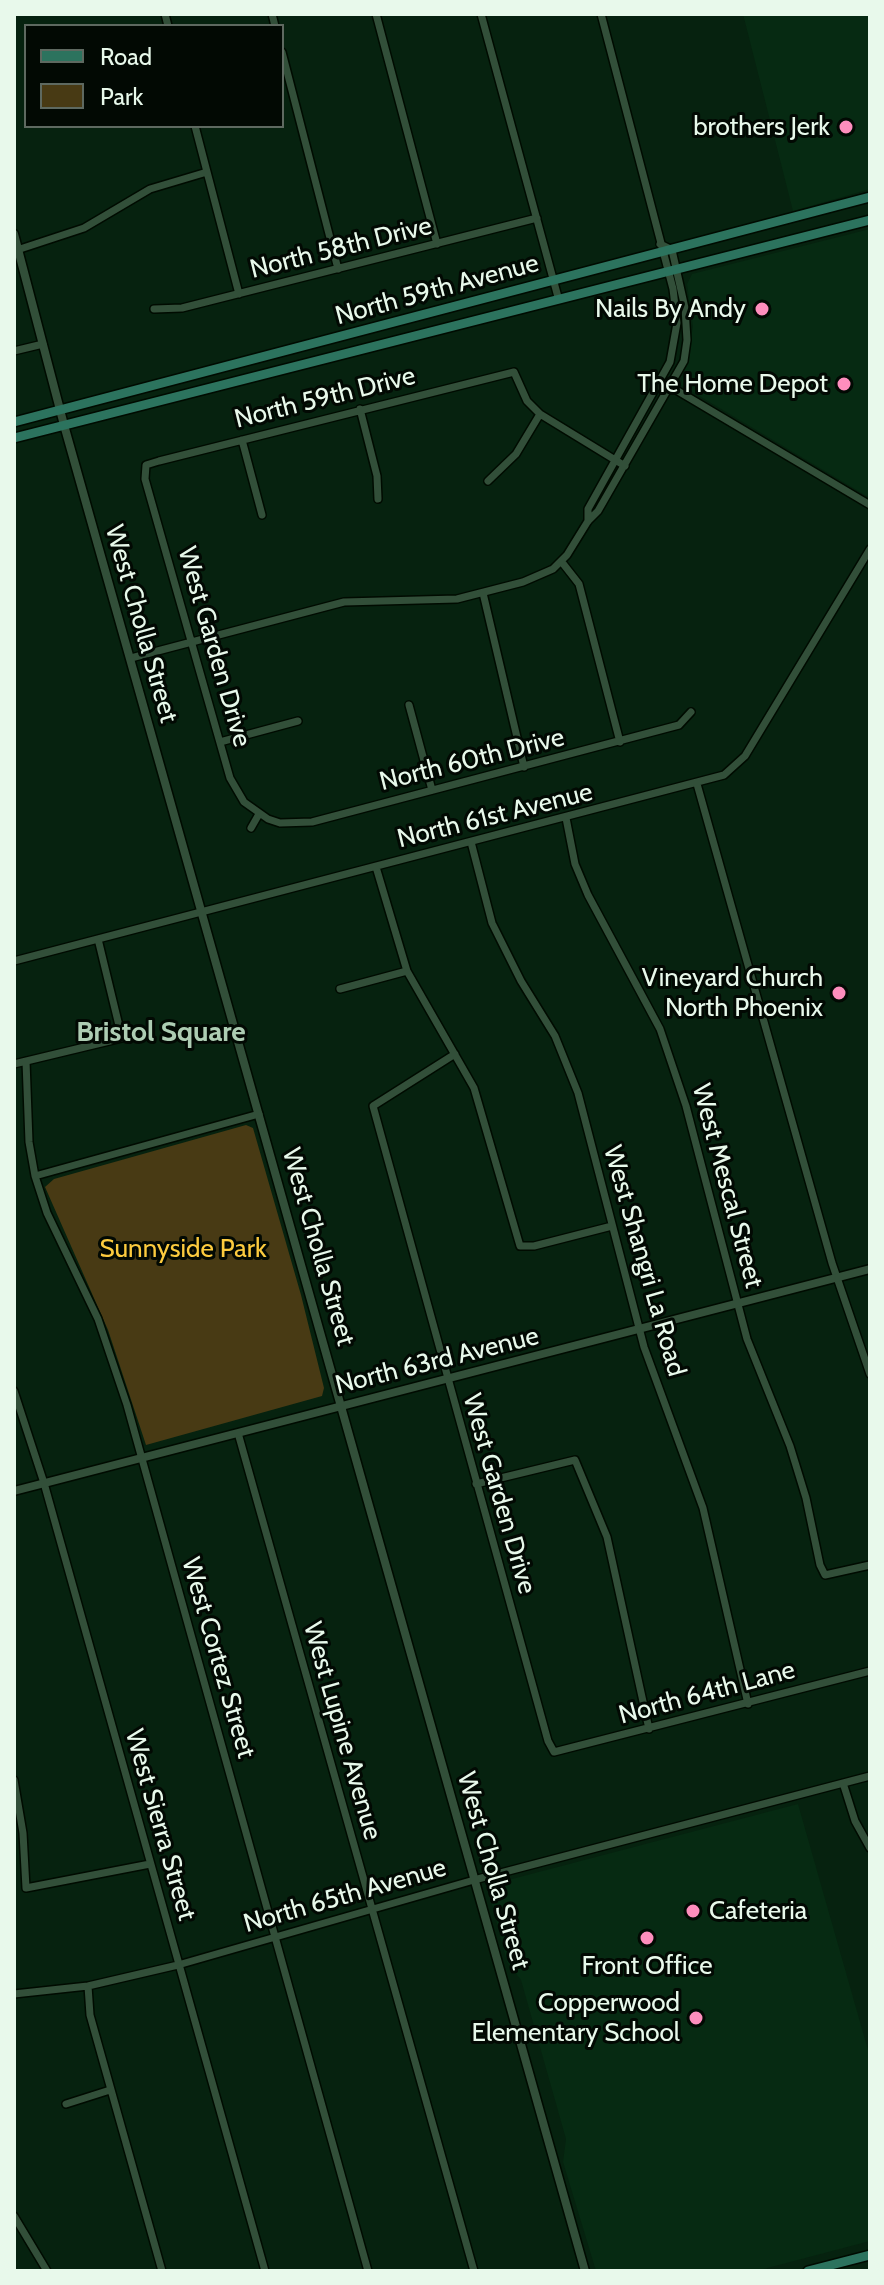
<!DOCTYPE html>
<html>
<head>
<meta charset="utf-8">
<style>
	body { margin:0 }
	#map { position:relative; width:884px; height:2285px; overflow:hidden; background:#06220f; font-family:Cabin,sans-serif }
	canvas { display:block }
	.frame { position:absolute; inset:0; border:16px solid #e8f9eb; pointer-events:none }
	.legend { position:absolute; left:24px; top:24px; width:260px; height:104px; box-sizing:border-box; background:#020903; border:2px solid #5e6960; margin:0; padding:10px 14px; list-style:none; font-size:24px; color:#e8f9eb }
	.legend li { display:flex; align-items:center; gap:16px; height:40px }
	.legend b { width:40px; border:2px solid #5e6960 }
</style>
</head>
<body>
<div id="map">
<canvas width="884" height="2285"></canvas>
<div class="frame"></div>
<ul class="legend">
<li><b style="height:10px;background:#2c735e"></b>Road</li>
<li><b style="height:22px;background:#483a14"></b>Park</li>
</ul>
</div>
<script>
const context = document.querySelector('canvas').getContext('2d');
context.lineJoin = 'round';
function paint(path, color) {
  context.fillStyle = color;
  context.fill(path, 'evenodd');
}
function poly(rows) {
  const path = new Path2D();
  for (const r of rows) {
    path.moveTo(r[0], r[1]);
    for (let i = 2; i < r.length; i += 2) path.lineTo(r[i], r[i + 1]);
  }
  return path;
}
function stroke(path, color, width, dash) {
  context.strokeStyle = color;
  context.lineWidth = width;
  context.lineCap = dash ? 'butt' : 'round';
  context.setLineDash(dash || []);
  context.stroke(path);
}
function write(font, color, halo, rows, align = 'center') {
  context.font = font + ' Cabin,sans-serif';
  context.lineWidth = 6;
  context.setLineDash([]);
  context.textBaseline = 'middle';
  context.strokeStyle = halo;
  context.fillStyle = color;
  for (const [text, x, y, turn = 0] of rows) {
    context.save();
    context.translate(x, y);
    context.rotate((+turn || 0) * Math.PI / 180);
    context.textAlign = isNaN(turn) ? turn : align;
    if (halo) context.strokeText(text, 0, 0);
    context.fillText(text, 0, 0);
    context.restore();
  }
}
const built = poly([
	[743,14,870,14,870,189,793,211],
	[870,229,870,498,681,385,693,327,687,284,692,274],
	[798,1804,870,2057,870,2241,756,2271,596,2271,563,2162,566,2139,521,1980,507,1962,488,1889,493,1884]
]);
const green = poly([
	[246,1125,253,1128,301,1295,324,1388,322,1396,146,1445,108,1330,45,1187,54,1179]
]);
const minor = poly([
	[165,14,168,26],
	[272,14,275,26],
	[376,14,437,244],
	[481,14,558,297],
	[282,52,338,269],
	[195,126,239,294],
	[14,251,84,228,150,189,207,172],
	[154,309,182,308,537,218],
	[14,351,43,344],
	[661,381,870,505],
	[360,409,377,476,378,499],
	[242,440,262,515],
	[625,466,540,414,527,401,514,372,159,461,146,465,145,479,230,778,244,802,268,819,280,823,312,822,679,725,691,712],
	[488,481,516,454,540,414],
	[588,521,588,509,670,362,677,323,673,289,601,14],
	[561,561,579,584,620,742],
	[483,593,524,767],
	[131,658,344,602,457,599,523,582,553,569,567,555,588,521,598,511,684,361,687,340,685,308,672,250,660,244],
	[409,705,432,790],
	[220,742,298,721],
	[697,784,832,1263,870,1374],
	[566,818,575,864,588,895,660,1029,686,1106,747,1339,790,1446,806,1498,820,1565,825,1575,870,1565],
	[251,828,259,814],
	[471,842,492,923,521,981,555,1036,578,1093,644,1347,703,1508,748,1704],
	[376,867,407,971,474,1088,520,1246,534,1246,612,1226],
	[14,961,724,775,745,756,870,549],
	[340,989,407,971],
	[455,1054,373,1106,548,1741,554,1752,870,1671],
	[26,1061,29,1142,35,1176,47,1213,98,1319,127,1405,368,2271],
	[14,1064,122,1038,98,939],
	[35,1176,259,1114],
	[14,1391,44,1483,265,2271],
	[238,1433,474,2271],
	[476,1484,575,1460,607,1537,649,1729],
	[14,1780,23,1833,26,1888,150,1864],
	[843,1783,855,1821,870,1848],
	[88,1986,90,2015,162,2271],
	[14,1994,88,1986,178,1965,474,1880,870,1776],
	[66,2104,110,2090],
	[14,2216,47,2271]
]);
const tertiary = poly([
	[14,234,64,425,585,2271],
	[14,1491,870,1269]
]);
const secondary = poly([
	[14,422,870,197],
	[14,438,870,220],
	[808,2271,870,2255]
]);
const markers = [
	[846,127,8,"#fe8ebd"],
	[762,309,8,"#fe8ebd"],
	[844,384,8,"#fe8ebd"],
	[839,993,8,"#fe8ebd"],
	[693,1911,8,"#fe8ebd"],
	[647,1938,8,"#fe8ebd"],
	[696,2018,8,"#fe8ebd"]
];
const poiNames = [
	["brothers Jerk",830,127],
	["Nails By Andy",746,309],
	["The Home Depot",828,384],
	["Vineyard Church",823,978],
	["North Phoenix",823,1008],
	["Cafeteria",709,1911,"left"],
	["Front Office",647,1966,"center"],
	["Copperwood",680,2003],
	["Elementary School",680,2033]
];
const streetNames = [
	["North 58th Drive",341,248,-14],
	["North 59th Avenue",437,290,-15],
	["North 59th Drive",325,398,-14],
	["West Cholla Street",141,624,74],
	["West Garden Drive",214,647,74],
	["North 60th Drive",472,760,-14],
	["North 61st Avenue",495,816,-14],
	["West Mescal Street",727,1186,75],
	["West Cholla Street",318,1247,74],
	["West Shangri La Road",644,1261,74],
	["North 63rd Avenue",437,1361,-14],
	["West Garden Drive",499,1494,74],
	["West Cortez Street",218,1658,74],
	["North 64th Lane",707,1693,-15],
	["West Lupine Avenue",342,1731,74],
	["West Sierra Street",160,1825,74],
	["West Cholla Street",493,1871,74],
	["North 65th Avenue",345,1896,-16]
];
const parkNames = [
	["Sunnyside Park",183,1249]
];
const neighbourhoodNames = [
	["Bristol Square",161,1033]
];
paint(built, '#062a12');
paint(green, '#483a14');
stroke(minor, '#000b00', 10);
stroke(tertiary, '#000b00', 11);
stroke(secondary, '#000b00', 12);
stroke(minor, '#324f39', 7);
stroke(tertiary, '#324f39', 8);
stroke(secondary, '#2c735e', 9);
for (const [x, y, r, color] of markers) {
  const dot = new Path2D();
  dot.arc(x, y, r, 0, 2 * Math.PI);
  context.fillStyle = color;
  context.fill(dot);
  stroke(dot, '#020903', 3);
}
write('26px', '#e8f9eb', '#020903', poiNames, 'right');
write('26px', '#e8f9eb', '#020903', streetNames);
write('26px', '#fccb3e', '#020903', parkNames);
write('bold 28px', '#adcdb3', '#020903', neighbourhoodNames);
</script>
</body>
</html>
